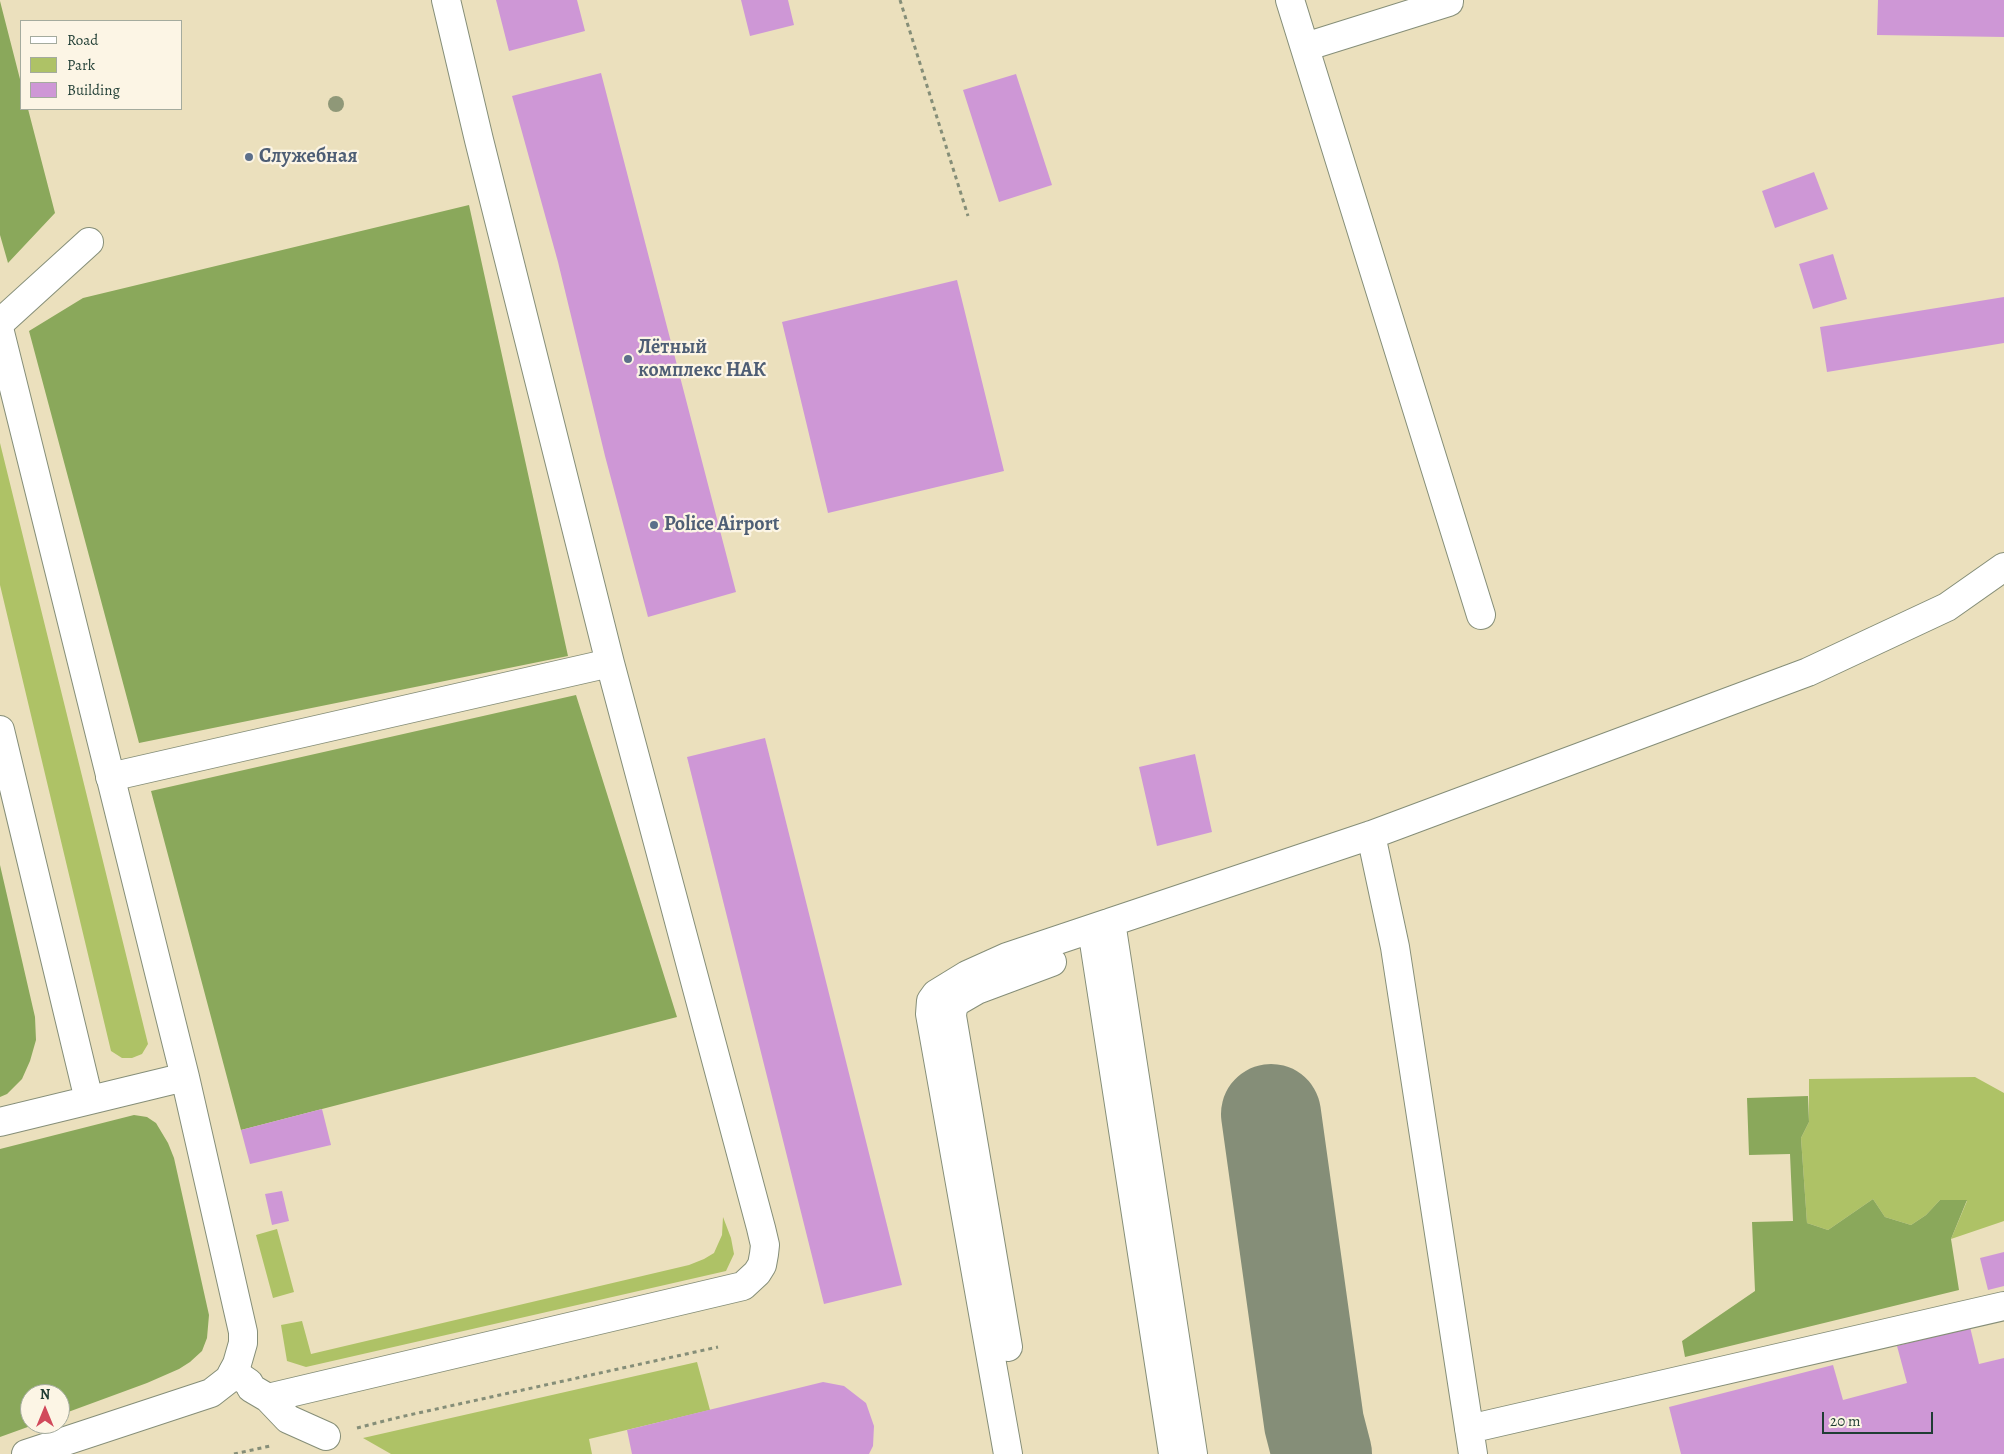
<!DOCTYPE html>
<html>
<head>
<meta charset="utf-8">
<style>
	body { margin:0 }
	#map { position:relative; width:2004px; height:1454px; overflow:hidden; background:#ebe0bd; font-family:Alegreya,serif }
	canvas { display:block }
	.legend { position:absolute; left:20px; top:20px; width:162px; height:90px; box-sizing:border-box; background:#fcf5e5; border:1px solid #a4ab9e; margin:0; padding:6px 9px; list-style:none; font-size:15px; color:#1f3d34 }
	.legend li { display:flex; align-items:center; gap:10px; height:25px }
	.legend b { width:25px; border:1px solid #a4ab9e }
	.north { position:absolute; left:20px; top:1384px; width:50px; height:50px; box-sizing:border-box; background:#fcf5e5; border:1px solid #a4ab9e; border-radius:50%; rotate:0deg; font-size:14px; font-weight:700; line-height:20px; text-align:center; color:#1f3d34 }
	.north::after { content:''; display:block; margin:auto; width:18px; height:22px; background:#d1495b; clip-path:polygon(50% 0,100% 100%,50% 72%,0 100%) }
	.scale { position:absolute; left:1822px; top:1412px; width:111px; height:22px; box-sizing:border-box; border:2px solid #1f3d34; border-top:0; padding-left:6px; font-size:15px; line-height:18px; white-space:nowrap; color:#1f3d34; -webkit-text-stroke:4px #fcf5e5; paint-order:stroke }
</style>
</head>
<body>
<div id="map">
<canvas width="2004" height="1454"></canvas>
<ul class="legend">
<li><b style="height:6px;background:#fff"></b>Road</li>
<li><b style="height:14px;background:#aec266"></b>Park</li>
<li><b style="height:14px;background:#ce97d6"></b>Building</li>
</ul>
<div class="north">N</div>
<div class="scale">20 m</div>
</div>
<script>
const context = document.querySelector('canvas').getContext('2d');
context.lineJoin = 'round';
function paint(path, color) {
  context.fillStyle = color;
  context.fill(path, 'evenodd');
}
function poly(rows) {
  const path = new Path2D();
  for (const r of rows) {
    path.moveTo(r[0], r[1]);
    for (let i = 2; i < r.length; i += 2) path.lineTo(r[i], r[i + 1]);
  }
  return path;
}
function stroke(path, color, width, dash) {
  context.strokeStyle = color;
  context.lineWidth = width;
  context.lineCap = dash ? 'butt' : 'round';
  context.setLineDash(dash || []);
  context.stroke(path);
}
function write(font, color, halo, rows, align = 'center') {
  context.font = font + ' Alegreya,serif';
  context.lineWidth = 4.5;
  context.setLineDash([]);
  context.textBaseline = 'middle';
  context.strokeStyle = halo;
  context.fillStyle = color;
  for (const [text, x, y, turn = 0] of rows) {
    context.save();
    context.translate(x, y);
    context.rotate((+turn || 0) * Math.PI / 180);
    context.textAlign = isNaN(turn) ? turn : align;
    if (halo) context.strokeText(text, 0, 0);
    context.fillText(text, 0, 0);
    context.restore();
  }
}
const green = poly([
	[0,443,148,1044,142,1054,132,1058,122,1058,111,1051,0,585],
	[1975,1077,2004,1093,2004,1221,1951,1239,1967,1201,1940,1200,1926,1215,1911,1225,1885,1217,1873,1199,1828,1230,1807,1223,1801,1138,1809,1122,1809,1079],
	[723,1217,731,1238,734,1254,726,1271,306,1367,287,1361,281,1325,302,1321,311,1354,689,1265,704,1259,714,1253,722,1235],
	[277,1229,294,1292,273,1298,256,1235],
	[697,1362,710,1410,589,1439,592,1454,391,1454,363,1438]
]);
const forest = poly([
	[0,1,21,83,21,109,28,109,55,213,8,263,0,235],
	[469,205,568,656,139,743,29,331,83,298],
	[576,695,677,1017,241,1130,151,791],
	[0,865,35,1017,36,1040,30,1061,22,1079,7,1094,0,1097],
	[1808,1096,1809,1122,1801,1138,1807,1223,1828,1230,1873,1199,1885,1217,1911,1225,1926,1215,1940,1200,1967,1200,1951,1239,1959,1290,1685,1357,1682,1341,1755,1291,1752,1222,1793,1221,1790,1154,1749,1155,1747,1098],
	[134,1115,147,1117,156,1123,168,1143,174,1158,209,1315,207,1338,202,1351,190,1362,179,1369,147,1383,60,1415,60,1394,30,1394,30,1424,36,1424,0,1437,0,1149]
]);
const taxiway = poly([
	[1271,1114,1314,1423,1322,1454]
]);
const building = poly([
	[496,0,577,0,585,31,509,51],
	[741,0,788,0,794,25,750,36],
	[1878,0,2004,0,2004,37,1877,35],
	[601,73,736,592,648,617,605,456,558,262,512,96],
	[1016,74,1052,185,999,202,963,90],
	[1814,172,1828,209,1775,228,1762,191],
	[1833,254,1847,299,1813,309,1799,264],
	[957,280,1004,471,828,513,782,322],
	[2004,297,2004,343,1827,372,1820,327],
	[765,738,902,1285,824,1304,687,757],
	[1195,754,1212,832,1157,846,1139,767],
	[322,1109,331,1145,250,1164,241,1130],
	[282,1191,289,1221,272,1225,265,1194],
	[2004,1252,2004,1286,1988,1290,1980,1258],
	[1970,1327,1979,1364,2004,1358,2004,1454,1681,1454,1669,1407,1833,1365,1843,1400,1907,1383,1897,1346],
	[823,1382,844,1386,866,1403,874,1426,873,1446,869,1454,632,1454,627,1430]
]);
const path = poly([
	[900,0,968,216],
	[357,1428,400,1417,718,1347],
	[234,1454,270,1446]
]);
const minor = poly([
	[1290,0,1481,615],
	[1305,47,1449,2,1449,0],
	[0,323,89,242],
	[110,777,610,663],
	[1371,835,1395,947,1473,1454],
	[1111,922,1193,1454],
	[1092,929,1173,1454],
	[1008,1347,952,1016,953,1007,958,1001,977,990,1052,962],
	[233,1372,249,1383,251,1388,268,1398,288,1419,326,1436],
	[268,1398,743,1286,757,1273,762,1265,764,1254,765,1245,761,1228,610,663,479,140,446,0],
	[1469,1429,2004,1306],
	[1008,1454,930,1014,931,1001,936,994,967,975,1007,957,1371,835,1808,672,1947,607,2004,567]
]);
const major = poly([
	[0,332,185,1077,243,1332,243,1343,237,1364,229,1379,211,1393,26,1454],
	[0,730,89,1100],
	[0,1122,185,1077]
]);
const trees = [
	[336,104]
];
const markers = [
	[249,157,5,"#5c6f8a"],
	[628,359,5,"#5c6f8a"],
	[654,525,5,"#5c6f8a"]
];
const serviceNames = [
	["Служебная",259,157],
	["Лётный",638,348],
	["комплекс НАК",638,371],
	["Police Airport",664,525]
];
paint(green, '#aec266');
paint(forest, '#8aa85b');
stroke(taxiway, '#858e78', 100);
paint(building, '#ce97d6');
stroke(minor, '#858e78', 30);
stroke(major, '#858e78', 30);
stroke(path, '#858e78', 3, [4, 4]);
stroke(minor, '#fff', 28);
stroke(major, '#fff', 28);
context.fillStyle = '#8f9878';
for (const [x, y] of trees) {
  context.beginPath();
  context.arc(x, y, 8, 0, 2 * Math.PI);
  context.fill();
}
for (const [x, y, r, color] of markers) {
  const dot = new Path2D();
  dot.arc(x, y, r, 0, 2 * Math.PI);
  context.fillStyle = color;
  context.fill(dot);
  stroke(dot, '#fcf5e5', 2);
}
write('bold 20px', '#4e5e75', '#fcf5e5', serviceNames, 'left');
</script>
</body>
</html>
